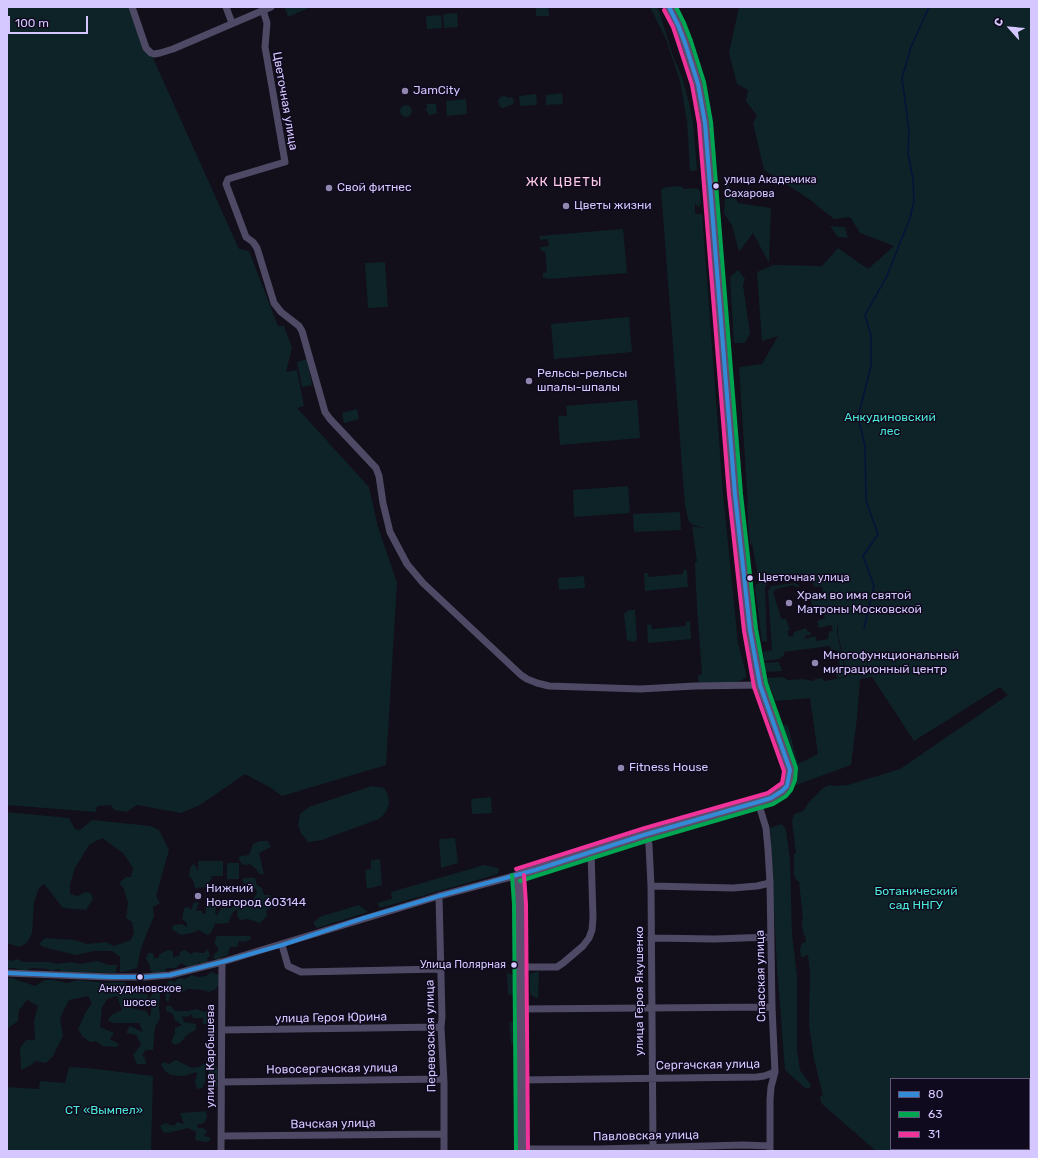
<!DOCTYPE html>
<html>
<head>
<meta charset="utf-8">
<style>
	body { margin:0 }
	#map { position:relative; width:1038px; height:1158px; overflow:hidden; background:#120e1a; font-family:Rubik,sans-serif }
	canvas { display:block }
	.frame { position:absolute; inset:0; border:8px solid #d5c7ff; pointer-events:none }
	.legend { position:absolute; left:890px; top:1078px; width:140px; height:72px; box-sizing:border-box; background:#100a1e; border:1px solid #5f5678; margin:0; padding:5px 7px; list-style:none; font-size:12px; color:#d5c7ff }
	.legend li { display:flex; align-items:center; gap:8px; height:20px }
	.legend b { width:20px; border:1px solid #5f5678 }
	.north { position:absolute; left:990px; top:8px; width:40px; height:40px; -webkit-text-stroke:3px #100a1e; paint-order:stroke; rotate:297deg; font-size:11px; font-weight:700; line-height:16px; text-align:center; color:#d5c7ff }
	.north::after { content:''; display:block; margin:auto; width:14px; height:18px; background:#d5c7ff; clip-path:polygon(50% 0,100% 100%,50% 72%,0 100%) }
	.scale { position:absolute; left:8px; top:16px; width:80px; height:18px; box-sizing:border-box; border:2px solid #d5c7ff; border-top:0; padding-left:5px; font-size:12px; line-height:14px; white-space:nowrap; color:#d5c7ff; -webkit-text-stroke:3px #100a1e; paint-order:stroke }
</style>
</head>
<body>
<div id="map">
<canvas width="1038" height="1158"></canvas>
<div class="frame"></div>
<ul class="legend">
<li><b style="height:5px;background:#338bd7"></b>80</li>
<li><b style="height:5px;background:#00a651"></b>63</li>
<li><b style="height:5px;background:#ef339a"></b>31</li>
</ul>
<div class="north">С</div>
<div class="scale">100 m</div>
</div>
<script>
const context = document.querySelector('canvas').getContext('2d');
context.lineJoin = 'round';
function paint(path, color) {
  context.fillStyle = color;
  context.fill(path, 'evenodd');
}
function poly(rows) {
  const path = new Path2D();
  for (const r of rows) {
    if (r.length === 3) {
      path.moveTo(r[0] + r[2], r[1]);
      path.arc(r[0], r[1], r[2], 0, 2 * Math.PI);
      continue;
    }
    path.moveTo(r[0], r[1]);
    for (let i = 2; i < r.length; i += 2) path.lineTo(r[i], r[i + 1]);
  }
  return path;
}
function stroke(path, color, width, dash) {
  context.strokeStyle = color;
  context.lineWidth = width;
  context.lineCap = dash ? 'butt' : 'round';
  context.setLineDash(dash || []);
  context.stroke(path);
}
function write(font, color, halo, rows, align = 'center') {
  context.font = font + ' Rubik,sans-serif';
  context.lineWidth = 3;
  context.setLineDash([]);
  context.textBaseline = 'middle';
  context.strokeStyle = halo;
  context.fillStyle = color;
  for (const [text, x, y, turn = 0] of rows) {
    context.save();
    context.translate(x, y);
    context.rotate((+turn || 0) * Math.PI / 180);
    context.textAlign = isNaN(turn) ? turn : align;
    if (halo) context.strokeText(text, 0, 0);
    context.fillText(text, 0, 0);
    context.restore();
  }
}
const green = poly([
	[7,7,130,7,239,249,249,251,278,326,284,326,292,348,286,372,297,370,304,406,297,408,369,487,378,527,397,583,386,765,282,796,271,788,245,774,200,805,181,813,137,805,127,812,114,810,111,805,97,806,96,812,7,805],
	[286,7,311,7,288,17,285,8],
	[536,7,548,7,549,16,536,16],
	[650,7,656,7,659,11,673,56,682,77,689,103,693,122,697,170,690,171,687,121,680,81,666,39],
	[739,7,1031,7,1031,1151,876,1151,822,1104,820,1099,821,1096,823,1095,814,1059,809,1025,810,973,808,955,803,957,801,957,800,950,802,943,806,942,805,935,804,935,802,927,802,921,803,920,799,881,797,881,794,875,794,854,796,854,792,821,794,814,803,811,809,802,823,788,829,785,835,786,848,785,900,769,1008,695,1000,687,914,741,872,677,860,679,857,718,851,765,796,785,781,724,788,726,798,764,818,754,810,698,775,701,771,688,768,686,767,683,766,678,783,677,788,680,803,679,813,681,815,679,821,678,825,681,847,677,838,633,838,618,837,632,846,677,837,678,835,668,840,667,837,650,831,650,830,646,784,652,784,656,781,657,779,659,764,661,763,652,772,650,768,591,771,586,795,583,801,586,796,587,794,585,776,589,773,592,781,618,784,619,786,619,790,630,787,631,789,637,794,635,794,632,806,628,808,632,810,631,811,635,805,636,805,639,815,636,817,641,828,639,829,632,833,630,831,625,819,628,817,621,825,618,822,609,814,611,810,598,813,596,813,600,824,598,822,586,814,587,811,577,800,577,769,581,765,587,767,642,762,641,755,588,756,584,759,583,752,543,750,545,747,506,748,506,739,367,762,364,778,336,762,341,757,272,773,265,822,266,838,248,868,269,894,246,860,233,850,217,834,219,809,199,764,170,753,123,757,116,746,101,748,90,737,84,729,53],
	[891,1079,1029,1079,1029,1149,891,1149],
	[457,13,458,27,444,28,443,14],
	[441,15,442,28,427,29,426,16],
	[562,93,563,104,546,105,546,95],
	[536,94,537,105,520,106,519,96],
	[504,96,509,98,512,97,514,101,513,105,510,105,504,108,500,107,498,101,500,97],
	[466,99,467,114,447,116,446,101],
	[427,104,436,104,437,114,428,115,428,112,425,110,427,108],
	[406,111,6],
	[726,181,738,203,771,208,769,263,753,233,739,252,732,225,724,214],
	[681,186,684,189,697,188,700,191,701,204,698,207,695,203,695,214,702,214,723,493,738,643,746,673,746,677,742,680,737,682,715,683,700,683,698,680,698,676,702,674,697,608,695,565,695,562,697,562,692,526,707,529,694,525,690,523,688,519,685,505,661,190,666,187],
	[830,226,845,227,848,238,838,237],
	[623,229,627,273,548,279,543,277,543,273,547,272,545,251,541,251,540,247,549,246,548,239,540,240,539,236],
	[385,262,388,307,368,308,365,263],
	[738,270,745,279,743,285,750,333,745,343,734,343,730,277],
	[629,317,632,352,554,359,551,324],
	[307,359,312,385,302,387,297,362],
	[637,400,640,438,560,445,558,416,567,416,566,406],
	[357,409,359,419,344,423,342,413],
	[628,486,630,513,574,517,573,490],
	[680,512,681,530,634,532,633,514],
	[683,570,687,570,688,587,645,591,644,573,648,573,649,577,683,574],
	[584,576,585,588,559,590,558,578],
	[629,610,635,610,637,640,633,642,627,640,624,614],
	[690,621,691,639,648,643,647,625,651,624,652,629,686,626,686,622],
	[779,662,782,671,765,672,764,663],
	[372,786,384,788,388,795,389,804,386,812,379,819,322,840,308,842,301,833,298,825,300,814,309,807],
	[491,797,492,813,472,814,471,799],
	[7,812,69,818,75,829,80,830,92,820,151,826,159,830,169,850,156,896,160,903,153,907,154,916,141,948,137,968,124,972,120,972,120,957,112,951,94,951,76,955,43,947,39,944,45,938,75,940,87,944,106,942,114,946,131,940,134,933,132,922,126,918,128,903,124,889,119,883,126,877,131,877,133,868,123,853,102,838,89,845,75,868,70,884,70,894,78,896,85,892,91,893,93,899,86,910,63,908,44,884,39,888,34,903,32,933,27,943,19,947,7,943],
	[782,824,786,830,790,860,792,933,797,976,797,1050,800,1070,811,1085,809,1089,805,1088,785,1070,777,968,770,828],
	[455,838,458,863,441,868,439,839],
	[260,841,267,841,271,847,259,853,264,874,259,874,256,869,250,864,245,865,242,864,238,858,241,856,249,855,253,844],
	[380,859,382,885,367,889,365,870,371,869,371,860],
	[198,861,223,861,223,876,211,876,212,877,207,887,195,888,193,880,189,876,190,868,193,864,196,866,198,872],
	[227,863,239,863,239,879,227,879],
	[484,865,499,868,498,874,380,908,377,903,392,899,391,892],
	[243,878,255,878,257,885,262,888,264,895,270,895,274,905,266,911,267,916,260,923,248,919,240,920,237,916,238,909,233,912,228,923,215,924,211,933,207,935,199,930,192,933,181,935,172,929,173,925,182,924,187,927,187,923,182,919,184,908,188,907,192,910,193,903,198,902,199,903,196,910,197,911,202,911,202,914,206,913,206,904,210,902,217,903,215,913,217,916,221,908,231,908,240,902,251,902,257,893,256,889,247,885,242,881],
	[359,905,368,912,317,928,313,923,319,917],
	[217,936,250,936,251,939,244,942,239,941,237,947,230,947,228,955,222,957,218,961,213,958,215,953,218,951,218,948,214,942],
	[208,949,210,956,207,958,208,961,205,965,199,962,195,967,189,968,181,963,176,968,167,968,163,973,155,974,151,972,149,964,146,959,148,953,153,953,154,958,158,958,160,954,168,950,173,951,173,957,179,956,180,952,185,950,191,954,194,952,204,953],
	[7,959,11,961,17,959,23,962,50,962,57,964,71,962,80,964,97,961,109,965,117,965,116,973,108,973,62,972,59,969,51,971,48,969,32,968,24,971,15,968,7,968],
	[539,971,538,999,530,994,530,974],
	[211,972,219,975,219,985,214,990,209,992,203,990,188,989,180,993,175,989,171,989,169,1001,166,1001,165,986,170,980,174,982,179,978,185,979,192,975,198,977,206,976],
	[507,973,515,975,515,996,508,994],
	[7,978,12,978,35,986,45,980,54,980,67,983,78,980,106,983,124,982,134,992,147,994,148,995,147,1006,145,1007,132,1006,131,1008,146,1011,150,1017,152,1005,149,998,154,992,160,993,159,1008,160,1018,155,1027,153,1050,146,1050,142,1055,145,1058,146,1064,137,1064,133,1055,141,1044,136,1035,126,1033,130,1026,143,1032,139,1023,113,1023,107,1020,113,1014,122,1010,117,996,107,999,102,1008,100,1027,114,1033,110,1039,119,1044,117,1047,102,1046,96,1041,90,1042,83,1037,78,1029,86,1012,92,1003,88,996,69,1000,60,1018,63,1036,53,1056,46,1063,35,1061,31,1065,21,1070,20,1048,26,1040,35,1040,34,1021,38,1006,27,1000,19,1010,18,1021,7,1029],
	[166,1006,171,1006,175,1011,188,1011,196,1009,204,1012,210,1010,211,1014,208,1018,208,1022,205,1025,202,1022,204,1018,193,1018,191,1014,188,1017,182,1016,184,1022,196,1024,196,1030,188,1034,180,1043,175,1045,171,1042,175,1033,175,1028,182,1025,175,1020,172,1013,166,1011],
	[514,1021,515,1043,511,1045,509,1022],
	[176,1060,192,1068,199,1067,203,1064,214,1064,218,1070,217,1087,209,1087,209,1071,205,1071,205,1082,202,1088,197,1089,195,1083,197,1072,183,1076,170,1075,164,1070,161,1064,164,1062,169,1064],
	[69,1067,88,1068,153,1076,151,1151,7,1151,7,1087,39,1089,40,1081,65,1083],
	[206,1111,207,1117,204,1123,197,1125,198,1128,203,1128,207,1131,204,1136,209,1137,211,1140,206,1142,195,1140,196,1132,188,1128,167,1133,163,1132,160,1126,165,1123,174,1126,177,1122,184,1124,180,1113]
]);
const stream = poly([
	[864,628,874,586,863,556,878,534,866,501,865,446,858,417,871,366,871,336,865,315,886,278,910,218,914,200,913,179,908,153,909,131,902,78,911,47,929,7]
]);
const minor = poly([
	[132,7,146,48,151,53,154,54,160,53,173,49,271,7],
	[226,7,232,23],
	[263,10,267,23,265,47,285,162,228,179,226,184,246,237,253,242,257,248,274,303,281,312,299,326,302,331,325,412,330,419,376,468,379,476,383,503,390,532,407,564,423,583,521,675,527,679,537,683,549,686,640,689,695,686,760,685],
	[758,802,766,828,768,849,770,883,772,1007,775,1072,771,1087,770,1100,770,1151],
	[647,834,649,845,651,886,653,1147],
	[651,886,733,888,757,886,770,883],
	[439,896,442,1017,441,1027,444,1082,444,1151],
	[651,938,715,939,771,937],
	[282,945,288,966,301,972,440,969],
	[520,967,557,967,563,963,583,946,589,938,592,930,593,918,591,851],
	[7,973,110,977,145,977,170,975,222,962,439,896,518,875],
	[521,1009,772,1007],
	[222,1030,441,1027],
	[521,1080,757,1077,764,1076,775,1072],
	[222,1082,443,1079],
	[222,1136,444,1134],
	[522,1149,600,1149,743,1145,770,1146],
	[221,1151,222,962]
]);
const major = poly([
	[522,1151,520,904,518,875,647,834,758,802,771,798,782,791,787,786,789,779,790,770,776,728,760,685,750,630,735,495,705,123,698,84,685,43,678,25,669,7]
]);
const bus1 = poly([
	[7,973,110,977,145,977,170,975,222,962,282,945,364,918,439,896,535,870,647,834,758,802,771,798,782,791,787,786,790,770,760,685,750,630,735,495,705,123,698,84,685,43,678,25,669,7]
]);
const bus2 = poly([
	[512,875,514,904,516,1151],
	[520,881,649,840,773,804,786,796,791,790,795,780,796,768,766,683,756,629,741,494,711,122,704,82,691,41,684,23,676,7]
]);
const bus3 = poly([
	[516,869,645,828,768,793,782,783,783,778,784,771,754,687,744,631,729,495,699,124,692,85,679,45,673,27,664,10],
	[524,875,526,904,528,1151]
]);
const markers = [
	[405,91,4,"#9186af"],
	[716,186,3.5,"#d5c7ff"],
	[329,188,4,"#9186af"],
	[566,206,4,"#9186af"],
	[529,381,4,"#9186af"],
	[750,578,3.5,"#d5c7ff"],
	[789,603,4,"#9186af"],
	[815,663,4,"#9186af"],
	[621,768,4,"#9186af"],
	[198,896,4,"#9186af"],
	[514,965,3.5,"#d5c7ff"],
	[140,977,3.5,"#d5c7ff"]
];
const busNames = [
	["улица Академика",724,180],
	["Сахарова",724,194],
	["Цветочная улица",758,578],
	["Улица Полярная",506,965,"right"],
	["Анкудиновское",140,989,"center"],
	["шоссе",140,1003,"center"]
];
const poiNames = [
	["JamCity",413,91],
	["Свой фитнес",337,188],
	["Цветы жизни",574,206],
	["Рельсы-рельсы",537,374],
	["шпалы-шпалы",537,388],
	["Храм во имя святой",797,596],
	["Матроны Московской",797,610],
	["Многофункциональный",823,656],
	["миграционный центр",823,670],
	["Fitness House",629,768],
	["Нижний",206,889],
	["Новгород 603144",206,903]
];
const streetNames = [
	["Цветочная улица",285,101,80],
	["Спасская улица",761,976,-91],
	["улица Героя Якушенко",640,991,-90],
	["улица Героя Юрина",331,1018,-1],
	["Перевозская улица",431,1036,-91],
	["улица Карбышева",211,1056,-90],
	["Сергачская улица",708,1065,-1],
	["Новосергачская улица",332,1069,-1],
	["Вачская улица",333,1124,-1],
	["Павловская улица",646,1136,-1]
];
const parkNames = [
	["Анкудиновский",890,418],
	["лес",890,432],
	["Ботанический",916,892],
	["сад ННГУ",916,906],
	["СТ «Вымпел»",104,1111]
];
const neighbourhoodNames = [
	["ЖК ЦВЕТЫ",564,182]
];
paint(green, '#0e2327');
stroke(stream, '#06123a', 1.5);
stroke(minor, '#4e4964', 7);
stroke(major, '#5d4c6d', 9);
stroke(bus1, '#338bd7', 4);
stroke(bus2, '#00a651', 4);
stroke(bus3, '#ef339a', 4);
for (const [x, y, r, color] of markers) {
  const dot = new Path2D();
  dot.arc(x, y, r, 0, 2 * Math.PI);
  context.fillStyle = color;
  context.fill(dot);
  stroke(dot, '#100a1e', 1.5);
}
write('11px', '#d5c7ff', '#100a1e', busNames, 'left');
write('12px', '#d5c7ff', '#100a1e', poiNames, 'left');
write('12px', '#d5c7ff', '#100a1e', streetNames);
write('12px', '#49e9d6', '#100a1e', parkNames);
context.letterSpacing = '1px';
write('13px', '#ffc9e4', '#100a1e', neighbourhoodNames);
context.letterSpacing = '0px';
</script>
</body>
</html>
